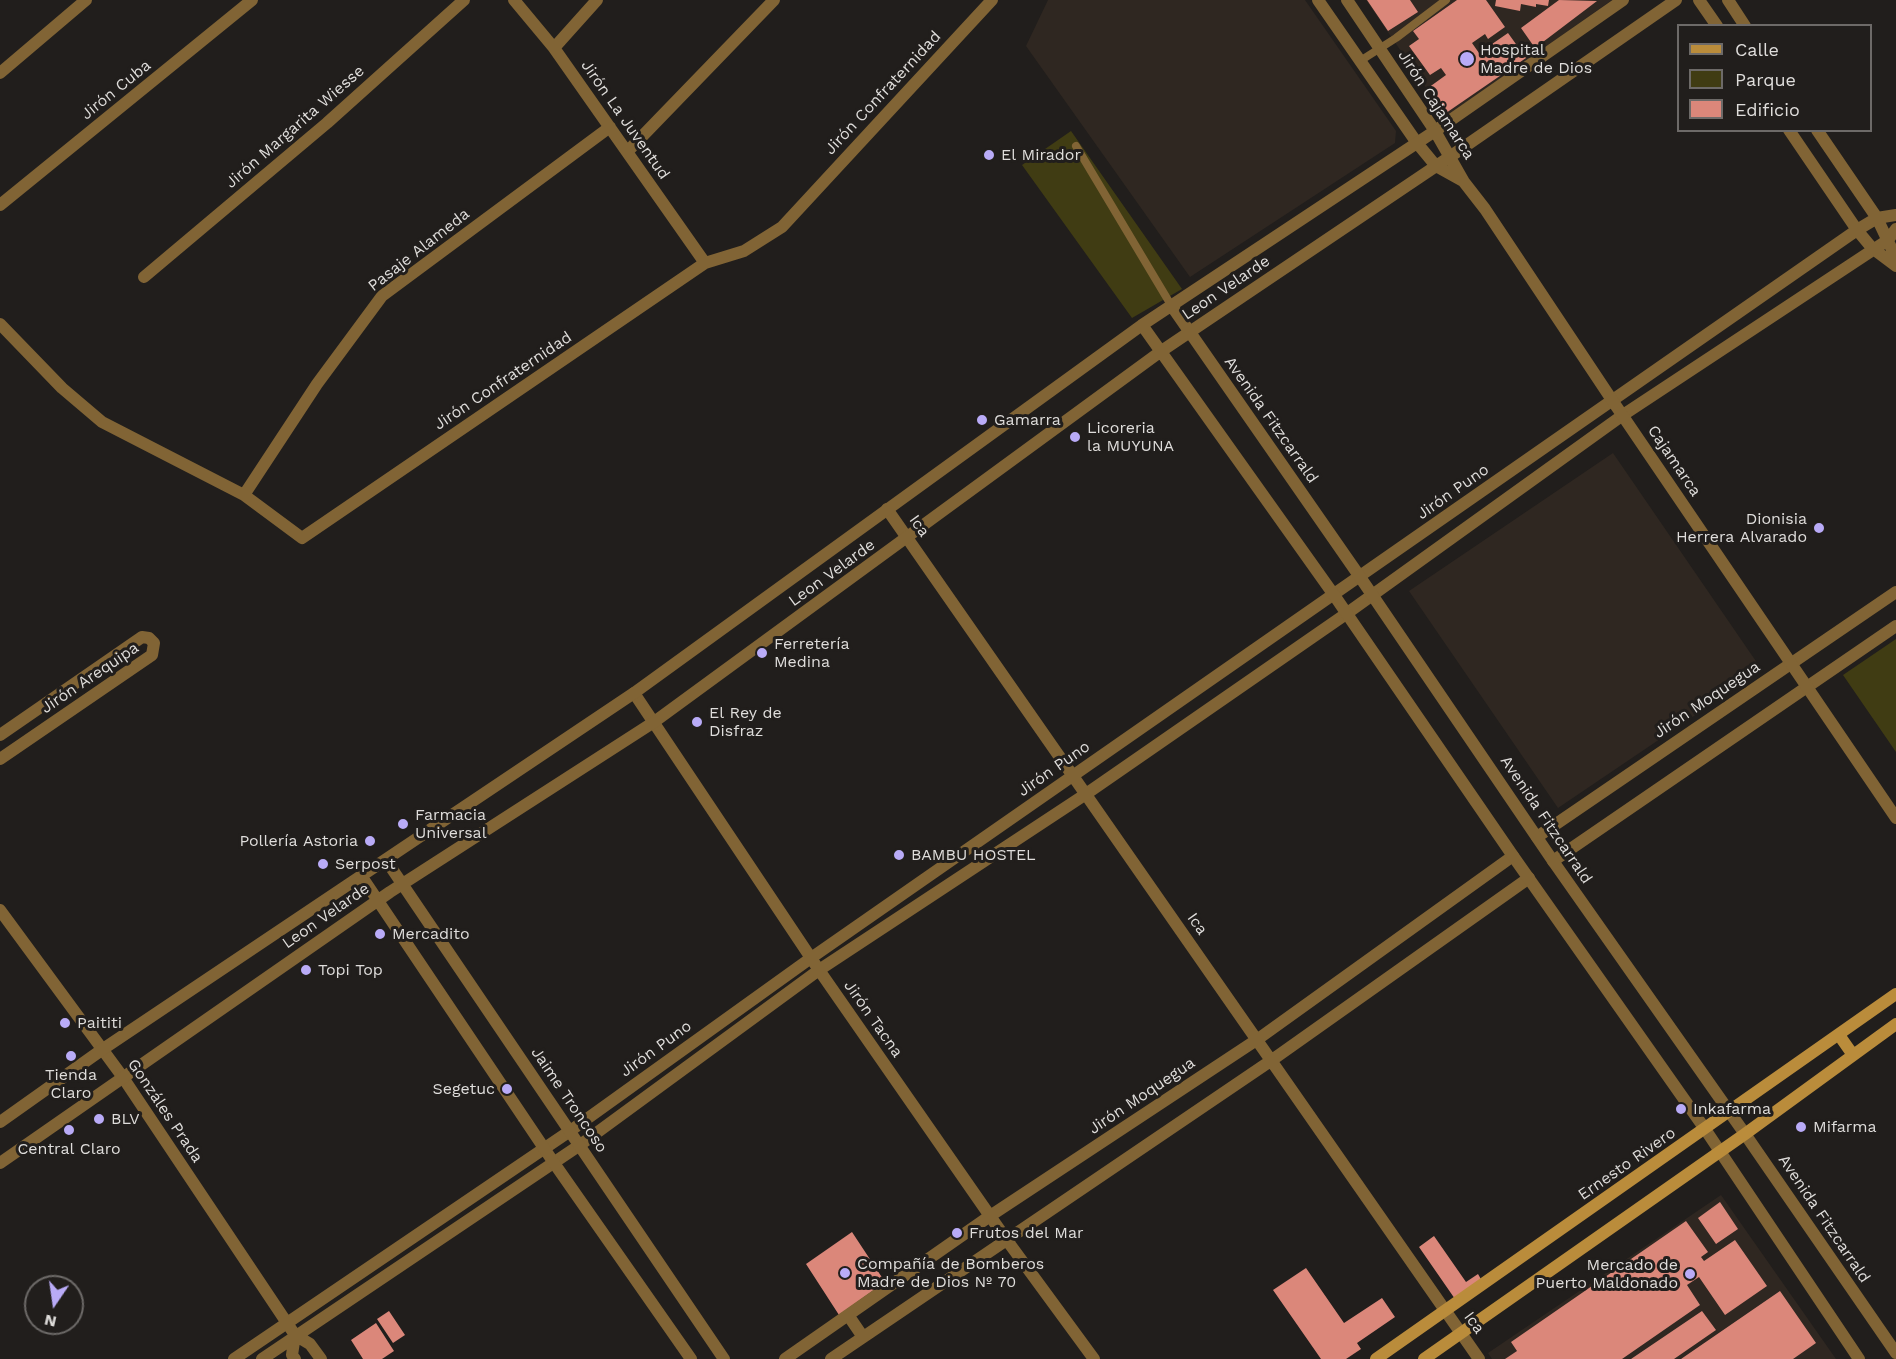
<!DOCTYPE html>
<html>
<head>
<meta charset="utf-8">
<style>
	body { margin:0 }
	#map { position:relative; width:1896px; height:1359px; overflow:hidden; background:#211e1c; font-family:"Work Sans",sans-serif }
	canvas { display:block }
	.legend { position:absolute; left:1677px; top:24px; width:195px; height:108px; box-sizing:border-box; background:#211e1c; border:2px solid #6d6a68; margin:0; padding:8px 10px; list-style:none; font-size:18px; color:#dfdddb }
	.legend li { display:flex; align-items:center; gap:12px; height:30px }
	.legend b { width:30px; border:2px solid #6d6a68 }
	.north { position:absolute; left:24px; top:1275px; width:60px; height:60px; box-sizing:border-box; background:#211e1c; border:2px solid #6d6a68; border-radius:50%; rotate:193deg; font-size:16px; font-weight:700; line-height:24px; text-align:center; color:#dfdddb }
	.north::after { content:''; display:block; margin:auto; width:21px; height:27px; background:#b9abf7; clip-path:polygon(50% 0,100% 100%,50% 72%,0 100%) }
</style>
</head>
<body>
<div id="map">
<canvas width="1896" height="1359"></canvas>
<ul class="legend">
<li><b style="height:8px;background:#ba8c3b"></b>Calle</li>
<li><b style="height:16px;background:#403c13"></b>Parque</li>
<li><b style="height:16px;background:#db877a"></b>Edificio</li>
</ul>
<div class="north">N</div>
</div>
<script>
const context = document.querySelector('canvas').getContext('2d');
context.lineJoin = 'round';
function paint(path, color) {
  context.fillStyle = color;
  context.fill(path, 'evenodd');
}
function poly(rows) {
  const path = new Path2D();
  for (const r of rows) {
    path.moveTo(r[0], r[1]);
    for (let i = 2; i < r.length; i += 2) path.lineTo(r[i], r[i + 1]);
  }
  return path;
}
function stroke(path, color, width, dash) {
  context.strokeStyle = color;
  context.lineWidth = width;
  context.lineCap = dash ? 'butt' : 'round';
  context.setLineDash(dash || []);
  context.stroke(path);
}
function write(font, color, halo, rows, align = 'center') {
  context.font = font + ' "Work Sans",sans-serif';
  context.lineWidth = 6;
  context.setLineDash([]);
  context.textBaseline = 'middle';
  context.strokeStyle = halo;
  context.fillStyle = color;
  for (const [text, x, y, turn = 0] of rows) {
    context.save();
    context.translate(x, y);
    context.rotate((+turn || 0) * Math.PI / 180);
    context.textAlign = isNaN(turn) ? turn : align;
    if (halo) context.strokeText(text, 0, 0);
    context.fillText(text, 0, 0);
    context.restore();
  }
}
const built = poly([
	[1048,0,1305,0,1396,131,1395,143,1190,277,1026,46],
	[1366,0,1612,0,1446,117],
	[1613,453,1762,670,1558,808,1409,591],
	[1721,1195,1836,1359,1492,1359,1488,1353]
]);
const green = poly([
	[1071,131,1182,289,1132,318,1022,165],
	[1896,639,1896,752,1843,675]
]);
const building = poly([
	[1367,0,1410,0,1418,12,1388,31],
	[1457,0,1486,0,1505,27,1488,39,1485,34,1472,43,1479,53,1508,33,1526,58,1446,113,1428,88,1446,75,1441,68,1430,75,1409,46,1419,39,1413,31],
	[1496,0,1549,0,1548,6,1536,4,1536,7,1521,4,1520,11,1495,6],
	[1559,0,1597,1,1535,48,1521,28],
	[1720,1202,1738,1229,1716,1244,1698,1218],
	[1686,1221,1708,1252,1701,1257,1704,1261,1735,1240,1767,1286,1725,1315,1699,1277,1687,1285,1700,1305,1622,1359,1505,1359,1517,1351,1511,1342],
	[852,1232,885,1282,839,1315,806,1264],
	[1434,1236,1466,1282,1478,1274,1482,1281,1455,1299,1419,1247],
	[1306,1268,1344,1323,1382,1298,1395,1317,1357,1343,1361,1349,1346,1359,1321,1359,1273,1290],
	[1780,1291,1816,1343,1793,1359,1681,1359],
	[389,1311,405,1335,393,1343,377,1319],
	[1702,1311,1716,1330,1674,1359,1631,1359],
	[376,1323,394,1351,382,1359,363,1359,351,1340]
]);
const service = poly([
	[1360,61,1396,38,1446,0],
	[1076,146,1171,305]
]);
const minor = poly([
	[514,0,554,48,705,263],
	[1318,0,1417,143],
	[1347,0,1435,131,1623,0],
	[1699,0,1717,26],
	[1728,0,1745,26],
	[554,48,597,0],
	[0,73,86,0],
	[1789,130,1857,230,1872,248,1896,266],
	[1817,130,1877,218,1896,258],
	[627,152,774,0],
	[1451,156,1676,0],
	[0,205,252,0],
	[144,277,327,123,464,0],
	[0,324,62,388,102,422,244,495,302,538,705,263,744,251,782,227,992,0],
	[244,495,317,384,382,296,610,127],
	[887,509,1479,1359],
	[634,693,819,970,1006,1239,1094,1359],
	[0,735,142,637,149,638,154,643,152,655,0,759],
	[1537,837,1896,592],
	[1553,861,1896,626],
	[0,910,122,1076,295,1335,310,1344,321,1359],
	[848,1315,863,1337],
	[234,1359,570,1131,811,958,1857,230,1877,218,1896,215],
	[262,1359,580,1145,819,970,1086,794,1346,614,1623,415,1888,240,1896,229],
	[295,1359,292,1355,295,1335],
	[785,1359,990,1216,1258,1039,1513,856],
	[831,1359,1272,1060,1529,878]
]);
const tertiary = poly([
	[1417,143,1436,166,1463,181],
	[1171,305,1360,577,1553,861,1745,1134,1896,1353],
	[1142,325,1334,595,1513,856,1705,1129,1859,1359],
	[386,860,724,1359],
	[362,877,554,1163,691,1359],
	[0,1122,103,1049,634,693,1142,325,1435,131,1464,182,1485,209,1612,400,1896,818],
	[0,1163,390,892,654,722,1160,352,1451,156]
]);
const secondary = poly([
	[1839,1035,1853,1055],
	[1376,1359,1896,994],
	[1424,1359,1745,1134,1896,1024]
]);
const markers = [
	[1467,59,8,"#b9abf7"],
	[989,155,6,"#b9abf7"],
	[982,420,6,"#b9abf7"],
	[1075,437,6,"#b9abf7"],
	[1819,528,6,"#b9abf7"],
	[762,653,6,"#b9abf7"],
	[697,722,6,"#b9abf7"],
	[403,824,6,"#b9abf7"],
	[370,841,6,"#b9abf7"],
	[899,855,6,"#b9abf7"],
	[323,864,6,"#b9abf7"],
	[380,934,6,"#b9abf7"],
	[306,970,6,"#b9abf7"],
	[65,1023,6,"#b9abf7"],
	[71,1056,6,"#b9abf7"],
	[507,1089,6,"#b9abf7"],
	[1681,1109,6,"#b9abf7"],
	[99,1119,6,"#b9abf7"],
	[1801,1127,6,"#b9abf7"],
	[69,1130,6,"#b9abf7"],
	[957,1233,6,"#b9abf7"],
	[845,1273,6,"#b9abf7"],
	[1690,1274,6,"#b9abf7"]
];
const poiNames = [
	["Hospital",1480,50],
	["Madre de Dios",1480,68],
	["El Mirador",1001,155],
	["Gamarra",994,420],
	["Licoreria",1087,428],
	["la MUYUNA",1087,446],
	["Dionisia",1807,519,"right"],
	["Herrera Alvarado",1807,537,"right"],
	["Ferretería",774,644],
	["Medina",774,662],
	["El Rey de",709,713],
	["Disfraz",709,731],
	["Farmacia",415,815],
	["Universal",415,833],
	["Pollería Astoria",358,841,"right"],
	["BAMBU HOSTEL",911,855],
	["Serpost",335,864],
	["Mercadito",392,934],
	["Topi Top",318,970],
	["Paititi",77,1023],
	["Tienda",71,1075,"center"],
	["Claro",71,1093,"center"],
	["Segetuc",495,1089,"right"],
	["Inkafarma",1693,1109],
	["BLV",111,1119],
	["Mifarma",1813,1127],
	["Central Claro",69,1149,"center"],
	["Frutos del Mar",969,1233],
	["Compañía de Bomberos",857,1264],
	["Madre de Dios Nº 70",857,1282],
	["Mercado de",1678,1265,"right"],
	["Puerto Maldonado",1678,1283,"right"]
];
const streetNames = [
	["Jirón Cuba",116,90,-39],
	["Jirón Confraternidad",883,93,-47],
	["Jirón Cajamarca",1436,105,57],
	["Jirón La Juventud",625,120,55],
	["Jirón Margarita Wiesse",295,127,-41],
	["Pasaje Alameda",419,250,-38],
	["Leon Velarde",1226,288,-34],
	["Jirón Confraternidad",503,381,-34],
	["Avenida Fitzcarrald",1271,420,55],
	["Cajamarca",1674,461,56],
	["Jirón Puno",1453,492,-35],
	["Ica",919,526,55],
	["Leon Velarde",832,573,-36],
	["Jirón Arequipa",90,678,-34],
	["Jirón Moquegua",1707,700,-34],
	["Jirón Puno",1054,769,-35],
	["Avenida Fitzcarrald",1546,820,56],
	["Leon Velarde",326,916,-35],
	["Ica",1197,924,55],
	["Jirón Tacna",873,1019,55],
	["Jirón Puno",656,1049,-36],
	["Jirón Moquegua",1142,1096,-34],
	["Jaime Troncoso",569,1100,56],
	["Gonzáles Prada",165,1111,56],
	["Ernesto Rivero",1627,1164,-35],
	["Avenida Fitzcarrald",1824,1219,56],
	["Ica",1474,1323,54]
];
paint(built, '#2f2721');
paint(green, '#403c13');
paint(building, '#db877a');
stroke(service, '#816435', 8);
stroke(minor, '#816435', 12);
stroke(tertiary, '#816435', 12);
stroke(secondary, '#ba8c3b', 12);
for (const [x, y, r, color] of markers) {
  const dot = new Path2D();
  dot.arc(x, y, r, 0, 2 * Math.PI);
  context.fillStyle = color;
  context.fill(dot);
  stroke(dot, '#211e1c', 2);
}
write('16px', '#dfdddb', '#211e1c', poiNames, 'left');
write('16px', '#dfdddb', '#211e1c', streetNames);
</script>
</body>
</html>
